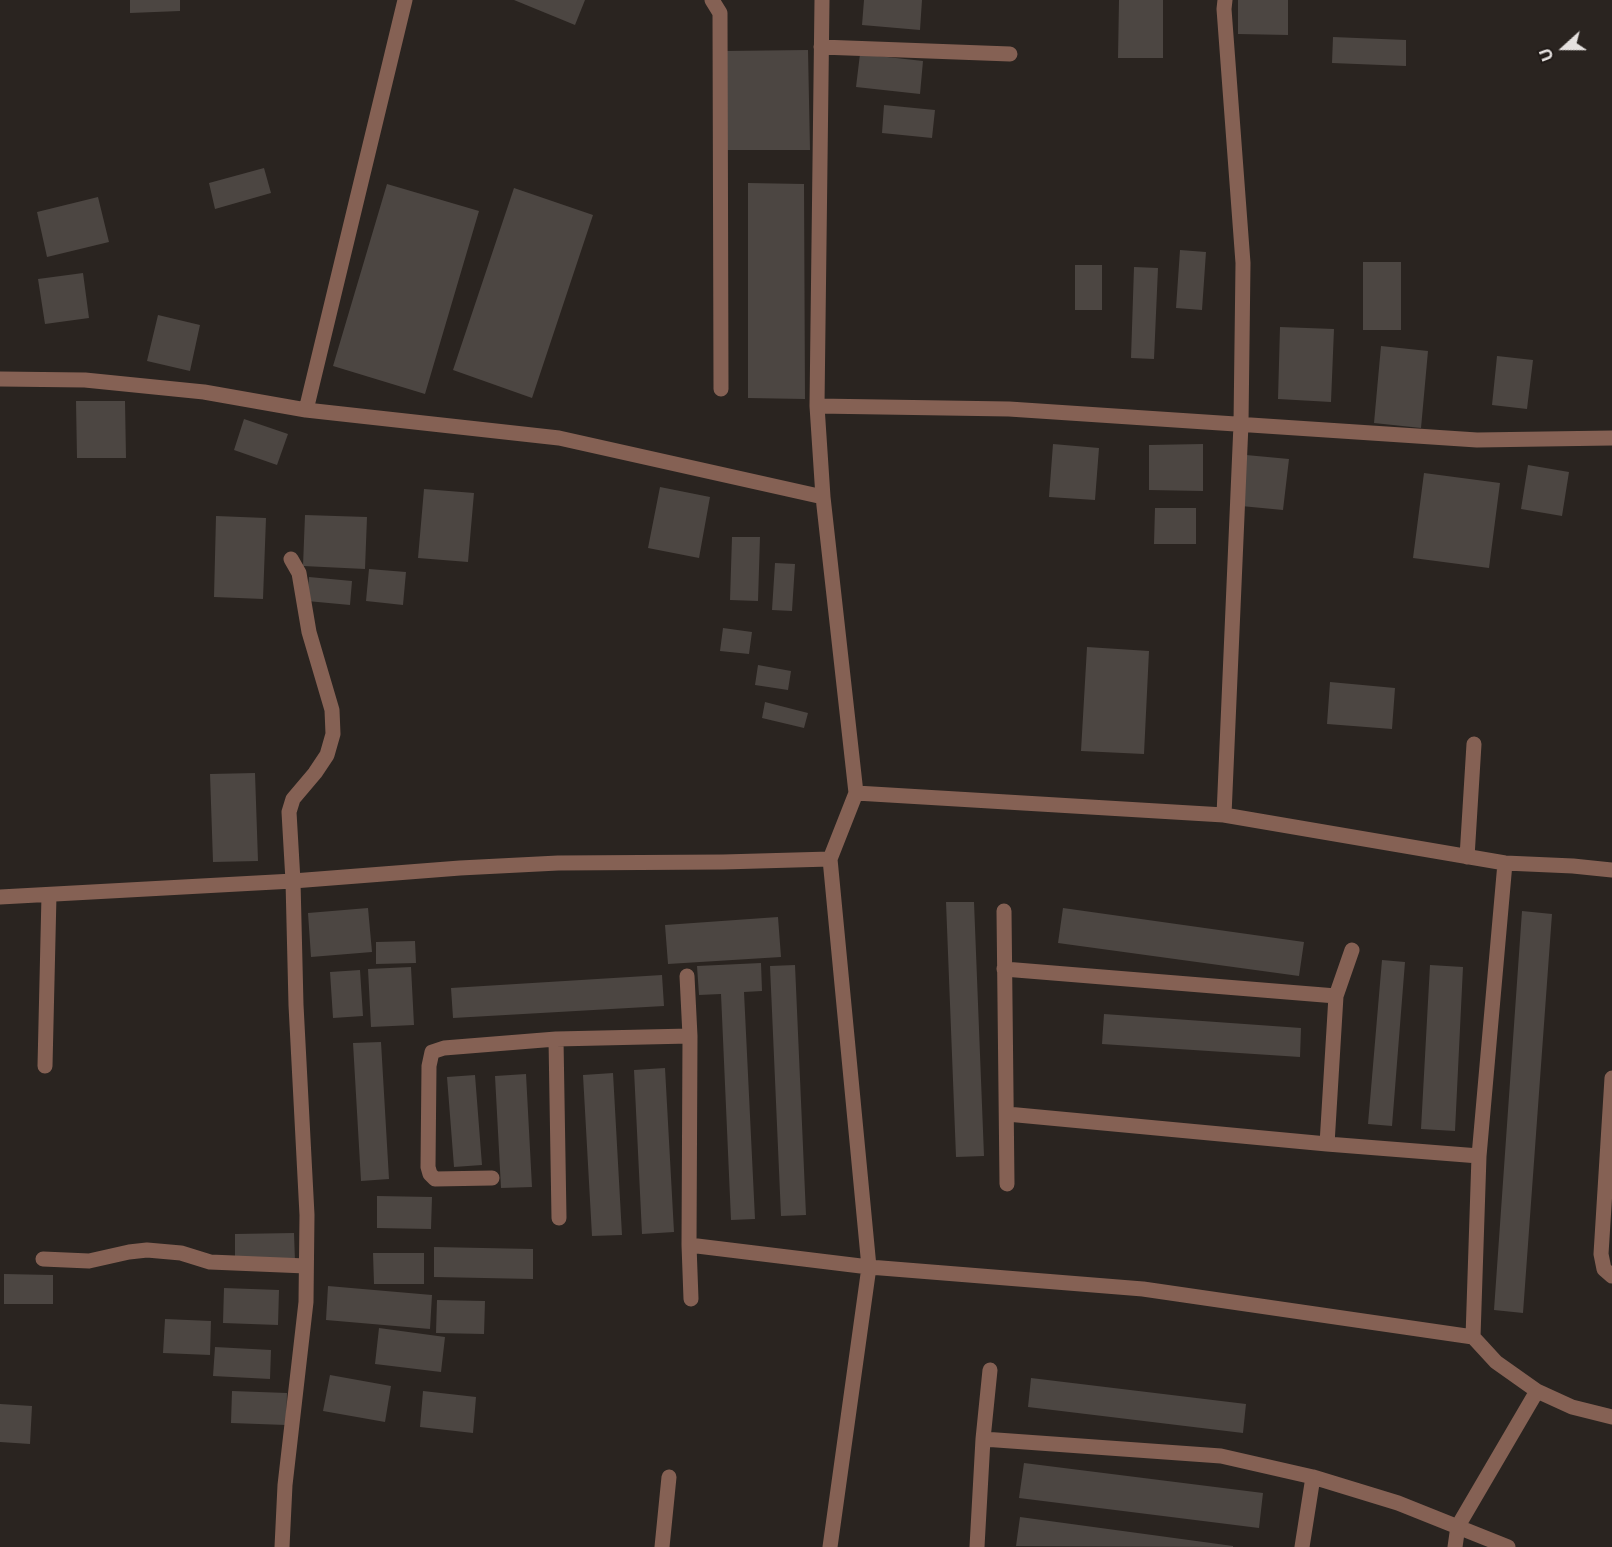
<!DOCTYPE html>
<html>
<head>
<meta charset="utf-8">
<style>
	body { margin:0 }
	#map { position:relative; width:1612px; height:1547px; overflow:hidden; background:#2a2420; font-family:Montserrat,sans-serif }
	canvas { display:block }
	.north { position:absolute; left:1534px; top:18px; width:60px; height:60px; -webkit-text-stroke:4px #201a17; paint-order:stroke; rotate:249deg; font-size:16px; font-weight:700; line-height:24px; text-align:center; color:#e5e1df }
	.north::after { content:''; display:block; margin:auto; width:21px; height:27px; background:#e5e1df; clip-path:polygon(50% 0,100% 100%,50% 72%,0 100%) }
</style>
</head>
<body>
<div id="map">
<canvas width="1612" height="1547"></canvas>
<div class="north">U</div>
</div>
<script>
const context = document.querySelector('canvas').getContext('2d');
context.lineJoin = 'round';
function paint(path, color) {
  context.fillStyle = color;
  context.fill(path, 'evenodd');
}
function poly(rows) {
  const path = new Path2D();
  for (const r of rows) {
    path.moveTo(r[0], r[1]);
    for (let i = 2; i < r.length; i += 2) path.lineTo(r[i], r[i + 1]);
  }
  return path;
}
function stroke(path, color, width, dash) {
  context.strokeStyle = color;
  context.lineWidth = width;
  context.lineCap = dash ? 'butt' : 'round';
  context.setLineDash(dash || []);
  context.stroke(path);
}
const building = poly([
	[130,0,180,0,180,11,130,13],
	[514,0,585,0,575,25],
	[864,0,922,0,920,30,862,25],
	[1119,0,1163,0,1163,58,1118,58],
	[1238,0,1288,0,1288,35,1238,34],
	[1333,37,1406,40,1406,66,1332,63],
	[808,50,810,150,725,150,723,51],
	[860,54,923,61,920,94,856,87],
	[884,105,935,110,932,138,882,133],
	[264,168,271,193,215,209,209,183],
	[748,183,804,184,805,399,748,398],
	[387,184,479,211,425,394,333,366],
	[514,188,593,215,532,398,453,370],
	[98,197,109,242,47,257,37,212],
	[1180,250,1206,252,1202,310,1176,308],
	[1363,262,1401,262,1401,330,1363,330],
	[1075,265,1102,265,1102,310,1075,310],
	[1134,267,1158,268,1154,359,1131,358],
	[83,273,89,318,45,324,38,279],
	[158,315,200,325,190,371,147,361],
	[1280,327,1334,329,1331,402,1278,399],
	[1381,346,1428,351,1421,428,1374,423],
	[1497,356,1533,360,1527,409,1492,405],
	[76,401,125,401,126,458,77,458],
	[244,419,288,434,277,465,234,450],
	[1053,444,1099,448,1095,500,1049,497],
	[1203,444,1203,491,1149,490,1149,445],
	[1246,455,1289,459,1283,510,1241,506],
	[1528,465,1569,472,1562,516,1521,509],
	[1424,473,1500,483,1489,568,1413,558],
	[660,487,710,497,699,558,648,548],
	[424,489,474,493,468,562,418,558],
	[1155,508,1196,508,1196,544,1154,544],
	[305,515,367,517,365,569,303,566],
	[216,516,266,518,263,599,214,597],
	[732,537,760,537,758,601,730,600],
	[775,563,795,564,792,611,772,610],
	[369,569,406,572,403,605,366,601],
	[309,577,352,581,350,605,307,601],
	[723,628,752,632,749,654,720,651],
	[1087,647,1149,651,1144,754,1081,751],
	[758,665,791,671,788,690,755,685],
	[1330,682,1395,688,1392,729,1327,724],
	[765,702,808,713,804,728,762,718],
	[255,773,258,861,213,862,210,774],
	[946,902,974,902,984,1156,956,1157],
	[368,908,372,952,311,957,308,913],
	[1063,908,1304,942,1299,976,1058,943],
	[1522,911,1552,914,1523,1313,1494,1310],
	[778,917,781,957,668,964,665,925],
	[415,941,416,963,376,964,376,942],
	[1382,960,1405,962,1392,1126,1368,1124],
	[761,963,762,991,744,992,755,1219,731,1220,721,994,699,995,697,966],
	[795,965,806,1215,781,1216,770,966],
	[1430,965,1463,967,1455,1131,1421,1129],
	[411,967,414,1025,371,1027,368,969],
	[360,970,363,1016,333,1018,330,972],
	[662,975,664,1006,453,1018,451,988],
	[1104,1014,1301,1028,1300,1057,1102,1044],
	[381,1042,389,1179,361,1181,353,1043],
	[665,1068,674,1232,642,1234,634,1070],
	[613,1073,622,1235,592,1236,583,1075],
	[526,1074,532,1187,501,1188,495,1076],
	[475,1075,482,1165,454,1167,447,1077],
	[377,1196,432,1197,431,1229,377,1228],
	[294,1233,295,1261,235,1262,235,1234],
	[434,1247,533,1249,533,1279,434,1277],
	[373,1253,424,1253,424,1284,374,1284],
	[4,1274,53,1275,53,1304,4,1304],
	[328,1286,432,1295,430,1329,326,1320],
	[224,1288,279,1290,278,1325,223,1323],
	[437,1300,485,1301,484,1334,436,1333],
	[165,1319,211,1321,210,1355,163,1353],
	[379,1328,445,1337,441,1372,375,1364],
	[215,1347,271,1350,270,1379,213,1376],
	[330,1375,391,1386,385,1422,323,1411],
	[1031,1378,1246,1404,1243,1433,1028,1407],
	[232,1391,287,1393,286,1425,231,1423],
	[423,1391,476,1397,473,1433,420,1427],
	[0,1404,32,1406,30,1444,0,1442],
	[1024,1463,1263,1493,1259,1528,1019,1498],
	[1020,1517,1233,1546,1233,1547,1016,1546]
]);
const minor = poly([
	[712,0,720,13,721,389],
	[822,0,817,406,823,497,856,793,830,859,869,1267,830,1547],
	[821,47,1010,54],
	[0,379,85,380,204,392,306,410,559,438,823,497],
	[817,406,1009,409,1477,440,1612,438],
	[306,410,405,0],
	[856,793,1224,815,1505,863,1573,866,1612,870],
	[1224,815,1241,424,1243,263,1224,9,1225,0],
	[1467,857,1474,744],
	[0,897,293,881,460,868,558,863,723,862,830,859],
	[1004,911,1007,1184],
	[1004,969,1336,996],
	[687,976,690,1036,689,1245,691,1299],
	[556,1039,559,1218],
	[45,1066,49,895],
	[1612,1078,1601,1254,1604,1269,1612,1276],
	[1007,1114,1327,1144,1479,1156],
	[1327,1144,1336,996,1352,950],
	[492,1178,435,1179,430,1174,428,1167,429,1066,432,1052,444,1048,556,1039,690,1036],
	[689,1245,869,1267,1143,1289,1473,1337,1496,1362,1537,1391,1572,1407,1612,1417],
	[43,1259,89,1261,129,1252,147,1250,181,1253,210,1262,306,1266],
	[1473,1337,1479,1156,1505,863],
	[983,1439,1221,1456,1313,1477],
	[282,1547,285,1485,306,1302,307,1215,296,1005,293,881,289,812,293,799,315,773,327,755,333,734,332,710,309,632,299,573,291,559],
	[662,1547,669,1477],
	[977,1547,983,1439,990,1370],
	[1302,1547,1313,1477,1398,1503,1508,1547],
	[1455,1547,1458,1526,1537,1391]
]);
paint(building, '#4c4642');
stroke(minor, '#856154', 15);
</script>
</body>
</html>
